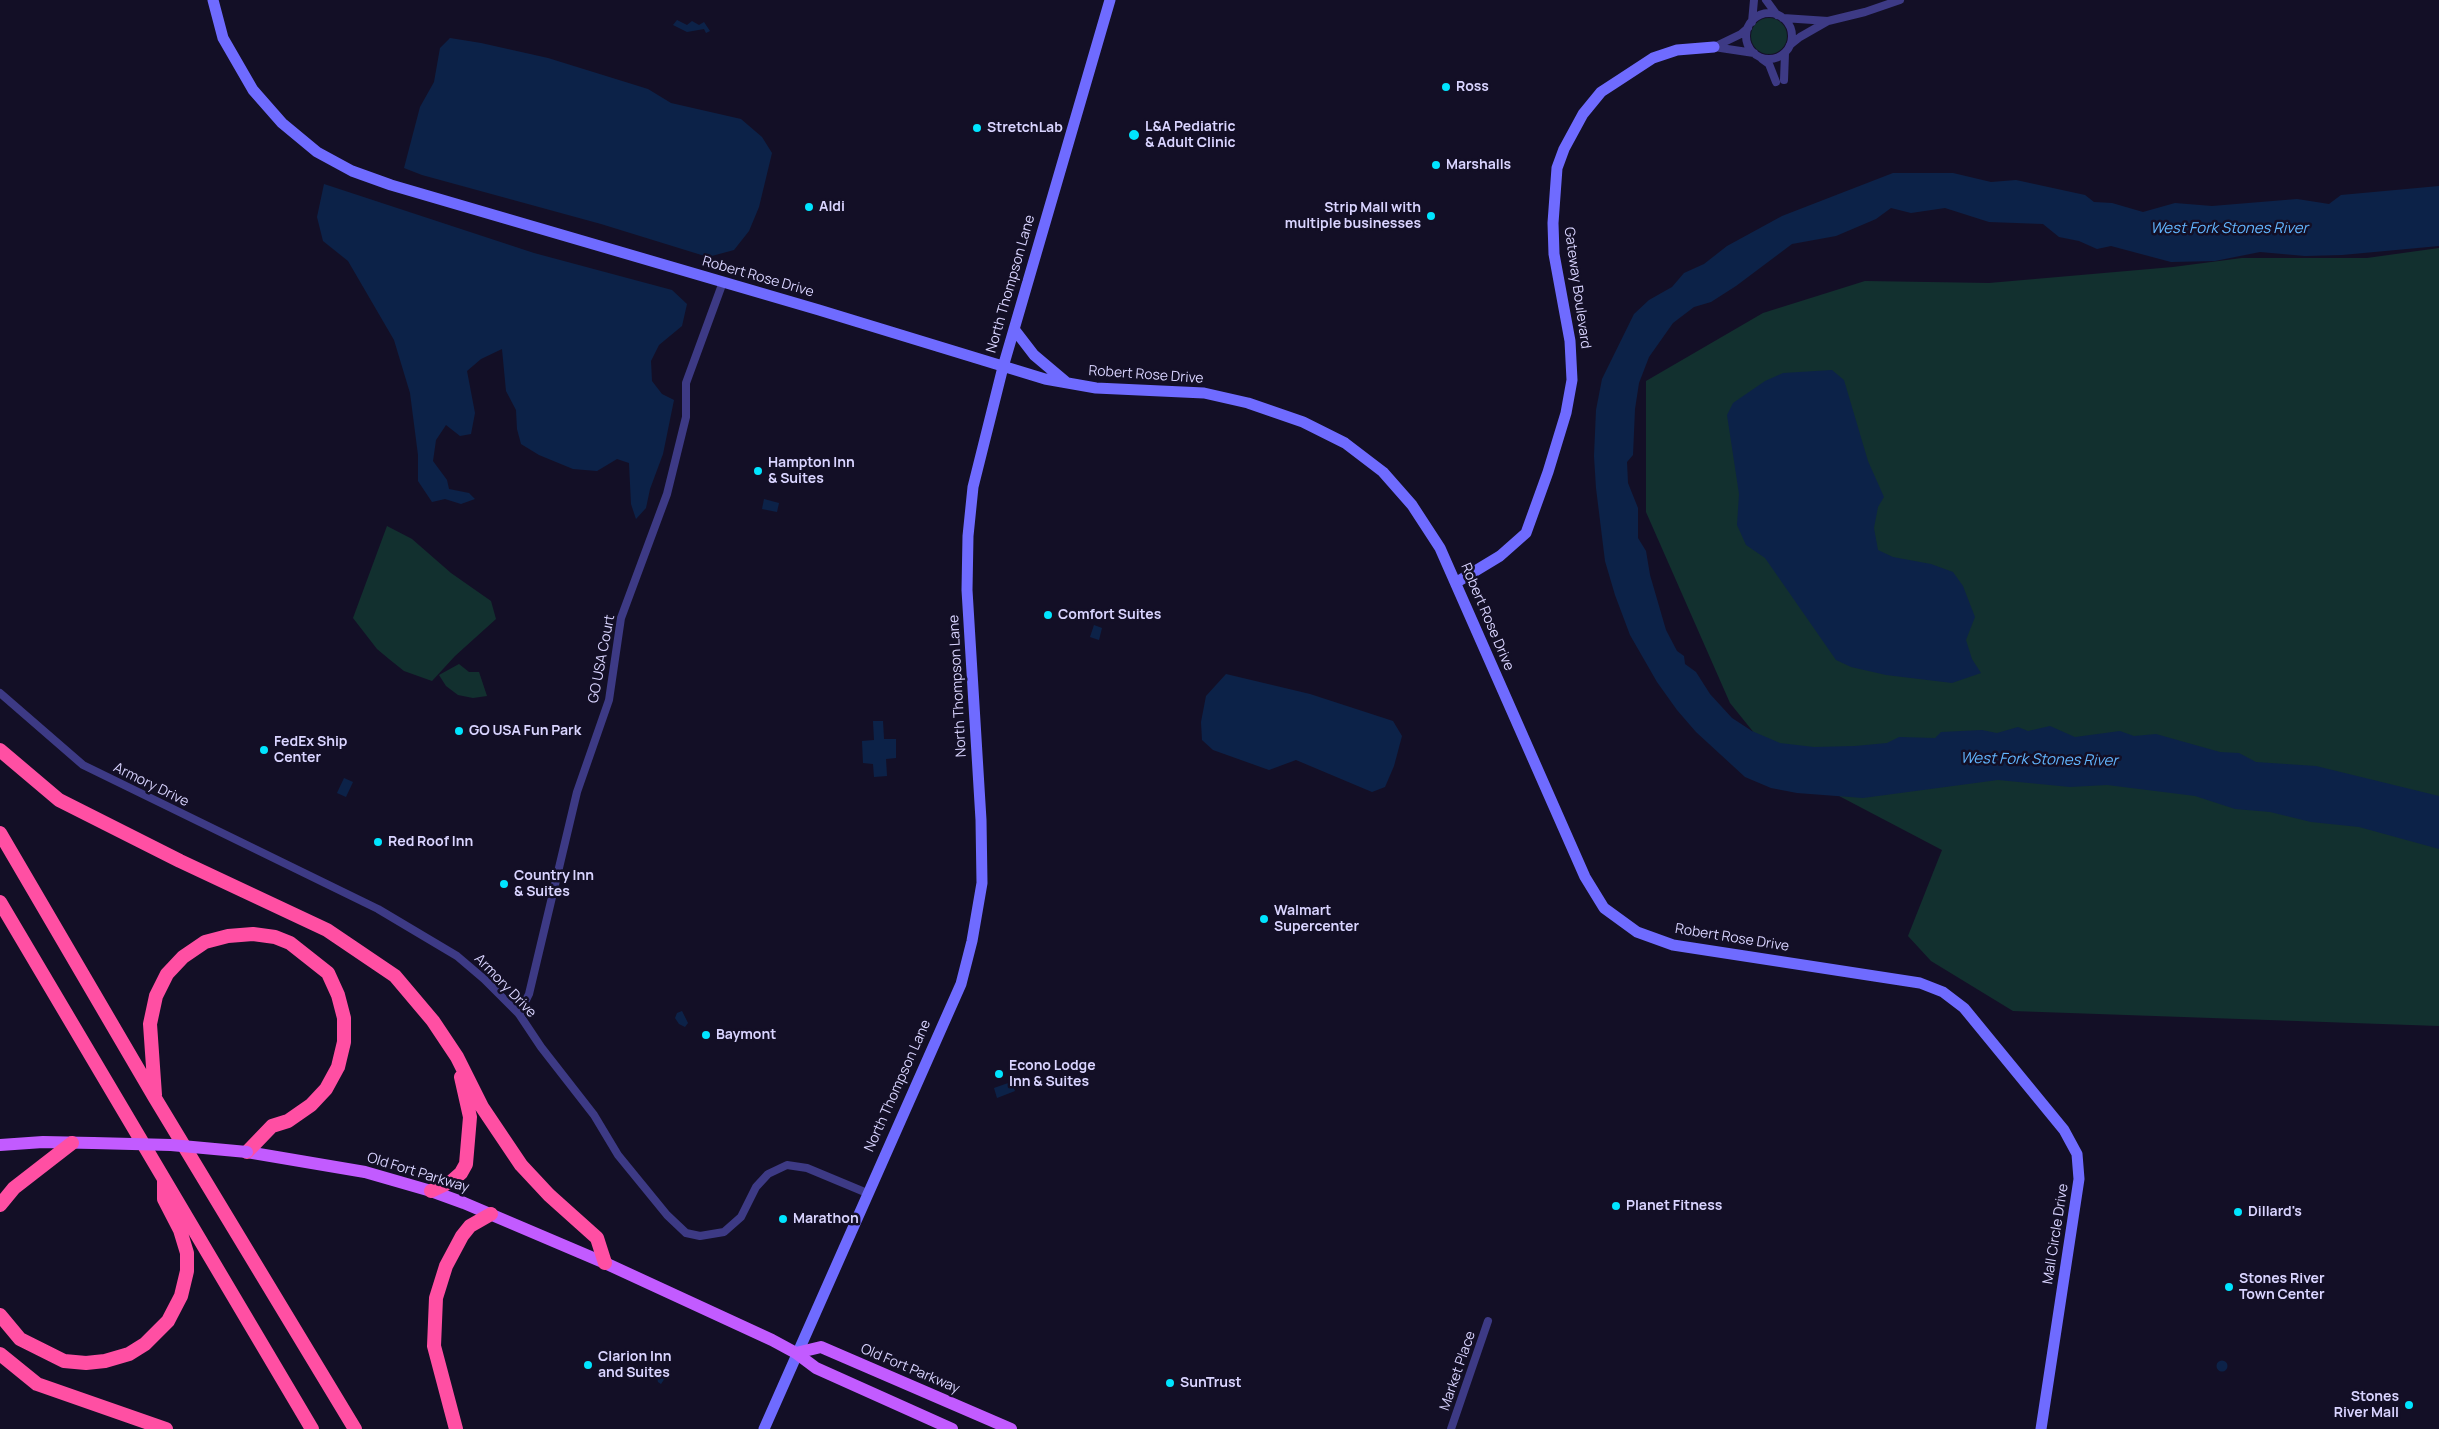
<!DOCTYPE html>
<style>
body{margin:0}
canvas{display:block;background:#130f26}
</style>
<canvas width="2439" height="1429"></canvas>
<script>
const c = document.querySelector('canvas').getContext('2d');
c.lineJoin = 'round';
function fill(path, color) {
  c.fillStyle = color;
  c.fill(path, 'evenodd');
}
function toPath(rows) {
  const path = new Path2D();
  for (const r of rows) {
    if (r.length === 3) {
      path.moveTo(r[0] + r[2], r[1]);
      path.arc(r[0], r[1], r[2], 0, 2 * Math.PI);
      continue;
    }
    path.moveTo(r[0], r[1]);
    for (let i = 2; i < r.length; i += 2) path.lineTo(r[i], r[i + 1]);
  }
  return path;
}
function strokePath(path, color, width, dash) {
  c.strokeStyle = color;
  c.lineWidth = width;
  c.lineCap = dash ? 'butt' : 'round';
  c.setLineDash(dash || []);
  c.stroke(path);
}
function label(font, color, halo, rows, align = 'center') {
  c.font = font + ' Manrope,sans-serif';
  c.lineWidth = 5;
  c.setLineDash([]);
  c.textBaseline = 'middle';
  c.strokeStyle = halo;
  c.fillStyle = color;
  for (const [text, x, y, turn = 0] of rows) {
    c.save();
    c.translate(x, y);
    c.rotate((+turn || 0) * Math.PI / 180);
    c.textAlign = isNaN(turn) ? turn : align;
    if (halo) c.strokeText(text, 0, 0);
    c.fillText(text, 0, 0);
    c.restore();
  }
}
fill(toPath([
 [1769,36,18],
 [2439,248,2439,1026,2013,1011,1931,961,1908,936,1942,850,1780,765,1730,703,1646,512,1646,381,1763,313,1865,281,1989,283,2173,267,2242,258,2367,258],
 [387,526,412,539,451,573,491,601,496,619,455,656,432,681,404,671,389,659,377,649,353,618],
 [459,664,469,672,479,672,487,696,473,698,458,695,446,686,439,675]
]), '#12302f');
fill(toPath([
 [677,20,687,25,692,21,699,25,704,22,710,31,706,33,704,29,687,32,673,25],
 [450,38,481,43,548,58,648,89,671,103,741,119,762,137,772,153,759,207,749,231,734,250,708,257,601,224,422,175,404,168,420,107,434,82,440,48],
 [1893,173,1953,173,1991,182,2016,180,2085,195,2094,202,2112,203,2143,212,2175,203,2212,206,2297,199,2329,204,2341,195,2439,186,2439,246,2342,255,2305,256,2260,252,2215,261,2171,262,2111,246,2097,249,2079,241,2059,237,2043,224,1989,222,1945,208,1911,213,1891,208,1876,219,1836,236,1792,244,1736,286,1711,302,1694,307,1673,323,1649,357,1639,383,1635,409,1633,455,1627,462,1628,483,1638,508,1638,538,1646,551,1650,575,1666,630,1677,651,1684,656,1685,664,1696,672,1710,694,1732,718,1752,731,1780,743,1814,747,1855,746,1887,743,1899,737,1935,738,1941,732,1982,730,1997,733,2018,727,2028,731,2050,726,2075,737,2120,731,2134,736,2156,734,2220,752,2239,753,2256,762,2316,766,2439,796,2439,849,2359,827,2311,822,2270,812,2235,809,2195,796,2107,785,2070,787,1998,780,1863,798,1797,793,1771,788,1745,777,1696,732,1677,710,1657,682,1630,635,1615,595,1605,561,1596,488,1594,456,1596,410,1602,379,1634,314,1649,300,1672,287,1684,273,1704,264,1727,246,1782,216],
 [324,184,534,253,672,290,687,304,682,326,659,345,651,361,652,381,662,394,674,400,663,454,650,489,646,508,636,519,631,504,629,463,617,459,597,471,573,469,539,455,521,444,517,429,516,410,506,391,502,349,481,359,467,371,475,413,471,434,460,436,446,425,436,440,433,461,447,480,449,489,469,493,475,499,461,504,445,499,432,502,418,481,418,455,410,393,394,340,348,261,323,241,317,217],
 [1832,370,1844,380,1868,461,1884,497,1878,507,1874,528,1878,550,1893,557,1931,564,1953,572,1963,586,1975,617,1966,640,1972,659,1981,673,1952,683,1886,675,1851,667,1836,660,1765,558,1746,545,1737,525,1739,494,1727,415,1733,403,1765,381,1783,373],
 [764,499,779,503,777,512,762,509],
 [1094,625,1102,628,1099,640,1090,637],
 [1226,674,1310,694,1393,721,1402,736,1394,766,1385,787,1372,792,1296,760,1269,770,1213,750,1202,740,1201,722,1206,696],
 [873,721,883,721,884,739,896,739,896,758,886,759,887,776,874,777,873,764,863,763,862,741,874,740],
 [344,778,353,782,346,797,337,793],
 [682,1011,688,1023,685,1027,679,1024,675,1018,677,1013],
 [1011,1082,1015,1091,997,1098,994,1088],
 [2222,1366,5.5],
 [656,1367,660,1368,665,1378,661,1384,658,1382,657,1377,653,1373]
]), '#0c2248');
strokePath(toPath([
 [1766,0,1777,15],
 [1769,36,23],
 [1783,18,1828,21,1865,12,1900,0],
 [1752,22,1754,0],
 [1790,45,1800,37,1828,21],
 [1714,47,1754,53],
 [1714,47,1741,34,1748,28],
 [1762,59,1769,64,1776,82],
 [1784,80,1785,53],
 [0,693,83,765,378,909,457,956,484,979,519,1014,541,1047,594,1115,618,1155,667,1215,686,1233,700,1236,724,1232,741,1217,756,1187,768,1174,787,1165,807,1168,867,1193],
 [519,1014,529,994,577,792,609,700,621,618,667,494,686,417,686,383,723,282],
 [1451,1429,1488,1321]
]), '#3d3a85', 8);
strokePath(toPath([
 [213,0,223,38,253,90,282,123,317,152,352,171,391,185,819,310,1045,379,1096,388,1204,393,1248,403,1303,422,1345,443,1383,472,1412,505,1440,548,1585,877,1604,908,1637,932,1673,945,1920,983,1943,992,1964,1008,2064,1130,2077,1154,2079,1179,2041,1429],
 [1014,329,1034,355,1066,382],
 [1457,582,1500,556,1526,533,1548,472,1566,413,1572,380,1570,341,1554,254,1553,223,1557,168,1564,149,1583,114,1601,92,1624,77,1653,58,1677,50,1714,47],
 [764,1429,961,984,972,941,982,883,981,820,967,590,968,536,973,487,1003,367,1110,0]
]), '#6f6bff', 11);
strokePath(toPath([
 [0,1145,43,1142,93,1143],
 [247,1152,365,1172,431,1191,464,1203,605,1263,772,1340,796,1353,816,1368,952,1429],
 [796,1353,821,1347,1011,1429]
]), '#c25bff', 12);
strokePath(toPath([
 [0,750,59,800,180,861,327,930,395,976,433,1021,457,1057,482,1107,521,1165,549,1195,597,1238,605,1263],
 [0,833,155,1098,355,1429],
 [0,902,312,1429],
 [155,1095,150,1024,156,996,167,974,183,957,205,942,228,936,253,934,275,937,290,943,328,973,338,995,344,1018,344,1042,338,1067,326,1089,311,1105,288,1121,272,1126,247,1152],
 [431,1191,452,1181,461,1173,466,1164,470,1117,461,1077],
 [0,1205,14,1188,72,1143],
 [0,1315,20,1339,64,1361,86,1363,105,1361,129,1354,145,1344,168,1321,181,1296,187,1271,187,1253,180,1230,164,1199,164,1181],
 [0,1354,37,1384,166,1429],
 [456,1429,434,1346,436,1298,446,1266,462,1236,470,1226,491,1214]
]), '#ff4fa3', 14);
strokePath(toPath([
 [93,1143,171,1145,247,1152]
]), '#c25bff', 12);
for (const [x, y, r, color] of [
 [1446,87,5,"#00e5ff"],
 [977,128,5,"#00e5ff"],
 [1134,135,6,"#00e5ff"],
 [1436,165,5,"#00e5ff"],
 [809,207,5,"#00e5ff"],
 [1431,216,5,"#00e5ff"],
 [758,471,5,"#00e5ff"],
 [1048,615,5,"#00e5ff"],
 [459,731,5,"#00e5ff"],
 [264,750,5,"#00e5ff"],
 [378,842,5,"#00e5ff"],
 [504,884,5,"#00e5ff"],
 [1264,919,5,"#00e5ff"],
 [706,1035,5,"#00e5ff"],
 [999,1074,5,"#00e5ff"],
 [1616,1206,5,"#00e5ff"],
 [2238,1212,5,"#00e5ff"],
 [783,1219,5,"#00e5ff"],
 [2229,1287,5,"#00e5ff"],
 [588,1365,5,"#00e5ff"],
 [1170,1383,5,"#00e5ff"],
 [2409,1405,5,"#00e5ff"]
]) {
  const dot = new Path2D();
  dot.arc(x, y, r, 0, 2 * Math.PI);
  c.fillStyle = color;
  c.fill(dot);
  strokePath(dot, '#130f26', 2);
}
label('bold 14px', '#d9d4ff', '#130f26', [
 ["Ross",1456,87],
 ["L&A Pediatric",1145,127],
 ["& Adult Clinic",1145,143],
 ["StretchLab",987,128],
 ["Marshalls",1446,165],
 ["Aldi",819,207],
 ["Strip Mall with",1421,208,"right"],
 ["multiple businesses",1421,224,"right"],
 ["Hampton Inn",768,463],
 ["& Suites",768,479],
 ["Comfort Suites",1058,615],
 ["GO USA Fun Park",469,731],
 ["FedEx Ship",274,742],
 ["Center",274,758],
 ["Red Roof Inn",388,842],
 ["Country Inn",514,876],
 ["& Suites",514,892],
 ["Walmart",1274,911],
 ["Supercenter",1274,927],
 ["Baymont",716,1035],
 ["Econo Lodge",1009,1066],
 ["Inn & Suites",1009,1082],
 ["Planet Fitness",1626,1206],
 ["Dillard's",2248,1212],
 ["Marathon",793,1219],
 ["Stones River",2239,1279],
 ["Town Center",2239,1295],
 ["Clarion Inn",598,1357],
 ["and Suites",598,1373],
 ["SunTrust",1180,1383],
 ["Stones",2399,1397,"right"],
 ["River Mall",2399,1413,"right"]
], 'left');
label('14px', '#d9d4ff', '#130f26', [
 ["Robert Rose Drive",758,277,16],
 ["North Thompson Lane",1011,284,-74],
 ["Gateway Boulevard",1577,288,82],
 ["Robert Rose Drive",1146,375,4],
 ["Robert Rose Drive",1487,617,67],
 ["GO USA Court",602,659,-79],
 ["North Thompson Lane",958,686,-93],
 ["Armory Drive",151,785,26],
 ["Robert Rose Drive",1732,938,9],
 ["Armory Drive",505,986,46],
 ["North Thompson Lane",898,1086,-66],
 ["Old Fort Parkway",418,1173,17],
 ["Mall Circle Drive",2056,1234,-81],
 ["Old Fort Parkway",910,1369,23],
 ["Market Place",1458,1371,-71]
]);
label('italic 15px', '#62b6ff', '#130f26', [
 ["West Fork Stones River",2229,229],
 ["West Fork Stones River",2039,760,1]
]);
</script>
